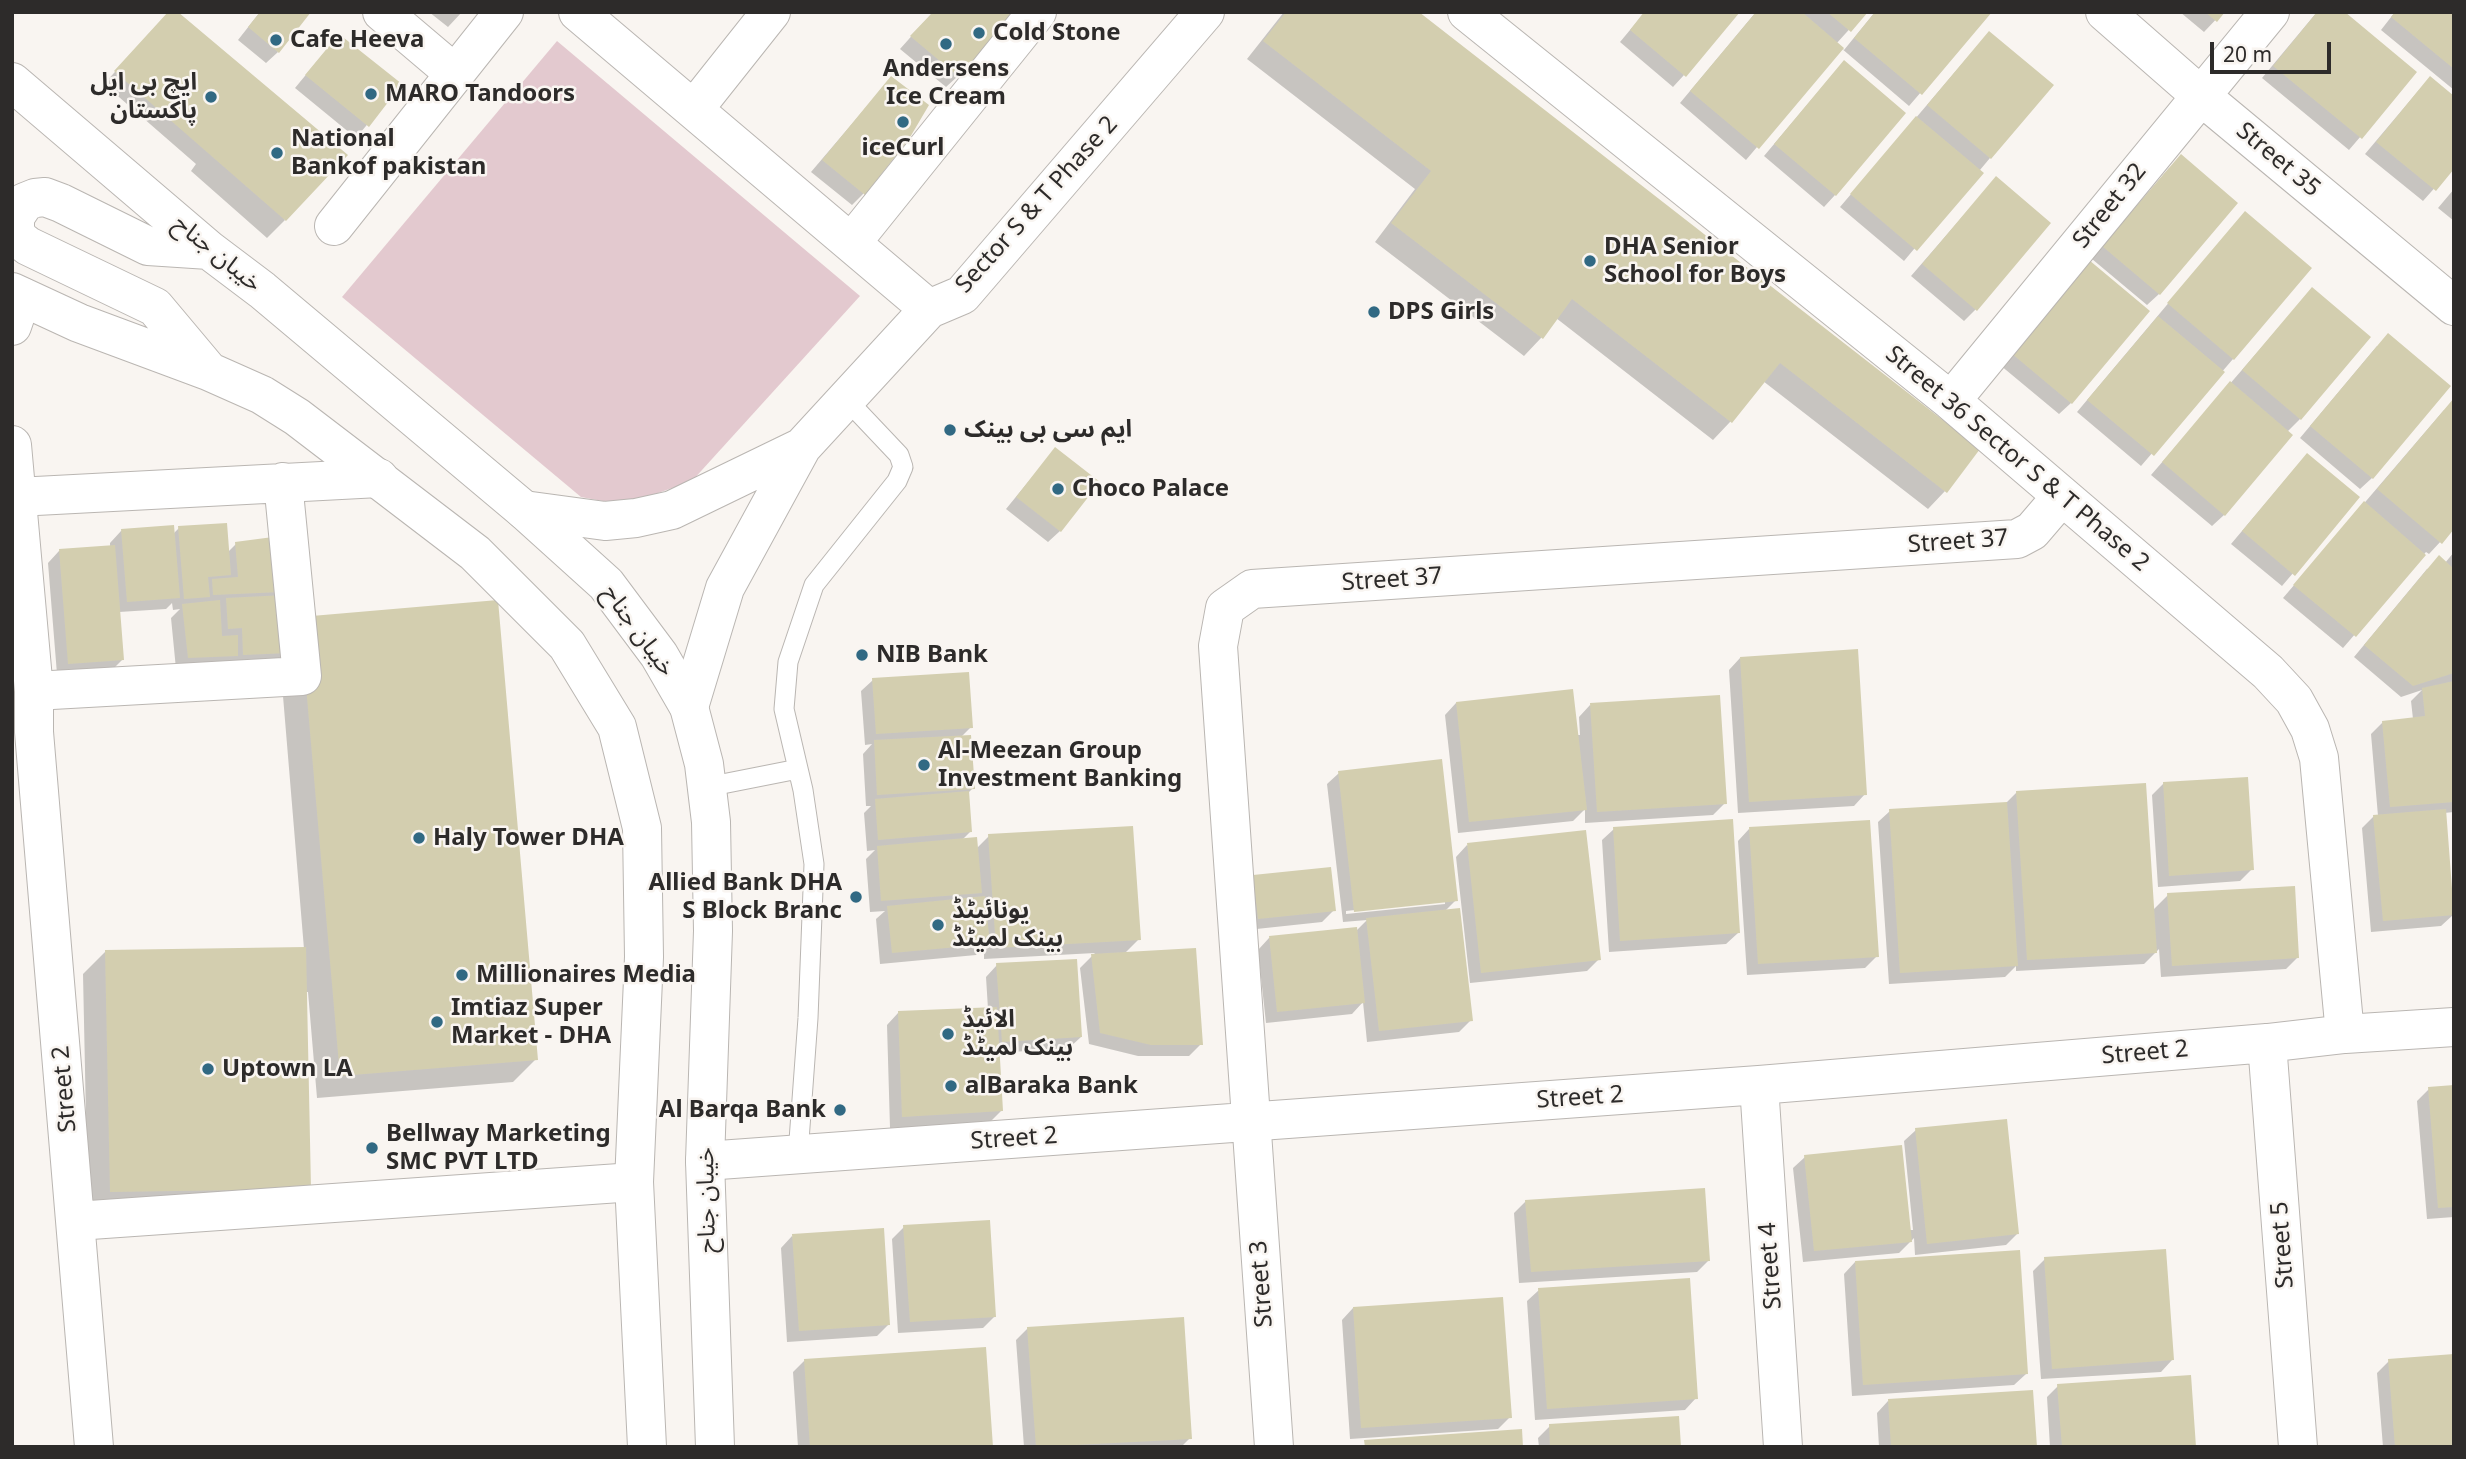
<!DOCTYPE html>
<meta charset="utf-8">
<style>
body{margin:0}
#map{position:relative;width:2466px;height:1459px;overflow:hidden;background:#f9f5f1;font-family:"Noto Sans",sans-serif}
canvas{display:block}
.frame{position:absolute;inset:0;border:14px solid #2d2b2a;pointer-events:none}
.scale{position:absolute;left:2210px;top:42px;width:121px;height:32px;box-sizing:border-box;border:4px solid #2d2b2a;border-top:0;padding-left:9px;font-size:21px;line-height:24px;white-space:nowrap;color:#2d2b2a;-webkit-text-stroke:5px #f9f5f1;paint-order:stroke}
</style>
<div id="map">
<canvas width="2466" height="1459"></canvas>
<div class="frame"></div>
<div class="scale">20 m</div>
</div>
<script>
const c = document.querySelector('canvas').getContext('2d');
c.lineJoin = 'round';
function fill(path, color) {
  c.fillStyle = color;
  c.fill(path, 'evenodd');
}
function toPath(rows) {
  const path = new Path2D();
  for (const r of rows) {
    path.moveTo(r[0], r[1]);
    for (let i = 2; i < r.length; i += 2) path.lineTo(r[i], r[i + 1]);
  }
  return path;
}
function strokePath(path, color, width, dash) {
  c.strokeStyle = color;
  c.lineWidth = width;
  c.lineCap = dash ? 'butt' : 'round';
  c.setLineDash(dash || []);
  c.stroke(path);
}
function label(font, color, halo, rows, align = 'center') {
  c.font = font + ' "Noto Sans","Noto Sans Arabic",sans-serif';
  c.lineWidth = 5;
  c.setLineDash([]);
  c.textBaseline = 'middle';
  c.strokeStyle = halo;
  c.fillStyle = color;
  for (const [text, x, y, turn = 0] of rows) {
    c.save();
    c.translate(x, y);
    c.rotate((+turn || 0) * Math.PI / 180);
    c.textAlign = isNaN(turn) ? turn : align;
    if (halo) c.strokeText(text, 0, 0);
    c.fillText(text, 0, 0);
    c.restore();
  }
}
fill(toPath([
 [557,41,860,296,692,481,624,505,581,497,342,297]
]), '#e3c9cf');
fill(toPath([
 [260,12,278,52,266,63,238,40],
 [429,12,462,12,448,27],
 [933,12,958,76,946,87,900,49],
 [1284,12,1417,12,1945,491,1928,509,1763,381,1730,422,1713,440,1556,318,1541,338,1524,356,1375,242,1415,189,1247,59],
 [1645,12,1684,75,1673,87,1620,42],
 [1756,12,1865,12,1836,44,1844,50,1875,12,1990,12,1909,106,1841,48,1746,160,1680,103],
 [2180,12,2223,12,2204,32],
 [2317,12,2415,73,2349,150,2262,78],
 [2395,12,2454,12,2454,90,2381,30],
 [161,21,285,220,267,238,191,171,196,164,104,84],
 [1978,45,1990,158,1904,261,1840,207],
 [328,48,400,85,356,138,295,88],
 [1833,74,1835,195,1824,207,1764,156],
 [891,78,863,194,852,205,811,172],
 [2419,90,2454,166,2423,201,2365,154],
 [2169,168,2159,294,2147,305,2092,259],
 [1996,178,1976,309,1964,321,1911,276],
 [2454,189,2454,221,2438,208],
 [2234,225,2233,359,2141,466,2077,412],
 [2078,274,2071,403,2059,414,2000,365],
 [2312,289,2300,419,2287,432,2224,515,2212,526,2151,475],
 [2377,346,2372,478,2360,489,2300,438],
 [2444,410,2454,527,2429,554,2426,552,2343,648,2283,598],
 [1055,449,1060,531,1048,542,1006,509],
 [2296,467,2358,497,2282,586,2231,544],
 [179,528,228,552,236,544,272,539,536,1059,513,1082,317,1098,308,992,305,992,309,1188,88,1214,83,974,106,951,304,949,280,660,232,666,232,660,224,667,176,669,171,618,180,609,173,610,172,603,166,609,119,612,123,659,111,671,57,674,48,563,59,551,110,547,110,543,121,531,173,534],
 [2454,552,2454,812,2444,813,2453,915,2441,926,2371,932,2362,828,2374,816,2378,816,2371,734,2383,722,2413,719,2411,701,2422,690,2401,697,2354,657,2427,569,2445,563],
 [1740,658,1865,794,1854,806,1738,813,1729,670],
 [873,680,971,727,961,737,973,788,967,794,971,831,962,840,976,849,989,836,1139,939,1124,954,1201,1044,1189,1056,1138,1056,1089,1044,1080,968,1095,953,984,959,984,947,976,955,880,964,876,919,885,911,870,912,866,859,875,850,867,851,864,813,871,806,866,806,863,754,872,744,865,745,861,691],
 [1456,703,1577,735,1580,735,1579,717,1590,705,1725,803,1713,815,1585,823,1585,809,1573,821,1458,833,1445,715],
 [1339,773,1456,900,1444,912,1471,1020,1459,1032,1367,1042,1363,1002,1352,1014,1266,1023,1258,950,1269,938,1356,931,1367,920,1343,922,1327,784],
 [1445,900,1445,904,1346,914,1346,911],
 [2164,783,2252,869,2240,881,2158,887,2152,795],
 [2017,792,2153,910,2168,895,2297,958,2286,969,2161,977,2159,949,2144,964,2016,971,2016,966,2005,977,1889,984,1878,822,1890,811,2006,803],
 [1614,829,1738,933,1726,944,1609,952,1602,840],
 [1749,829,1877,956,1865,968,1747,975,1738,841],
 [1467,845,1599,959,1587,971,1470,983,1456,857],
 [1254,877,1334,910,1322,922,1247,930],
 [997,965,1081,1037,1069,1048,998,1053,1001,1111,989,1123,890,1128,887,1025,898,1013,988,1009,986,977],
 [2454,1087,2454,1217,2427,1219,2417,1101,2429,1089],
 [1916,1130,2017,1234,2006,1245,1915,1255,1914,1238,1899,1253,1803,1262,1793,1168,1805,1157,1909,1230,1913,1230,1904,1141],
 [1526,1201,1709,1260,1697,1272,1519,1283,1514,1213],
 [904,1227,995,1316,983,1328,898,1333,892,1239],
 [792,1236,889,1324,877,1336,787,1342,781,1248],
 [2045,1259,2172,1360,2161,1372,2041,1379,2033,1271],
 [1855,1262,2026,1374,2014,1385,1852,1396,1844,1274],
 [1539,1290,1696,1398,1685,1410,1535,1420,1527,1301],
 [1353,1308,1510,1417,1498,1429,1350,1439,1342,1320],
 [1028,1328,1190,1438,1181,1447,1024,1447,1016,1340],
 [805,1360,991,1447,798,1447,793,1372],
 [2389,1361,2454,1447,2383,1447,2377,1373],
 [2058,1386,2194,1447,2050,1447,2047,1397],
 [1888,1401,2035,1447,1879,1447,1877,1413],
 [1550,1426,1679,1447,1539,1447,1538,1438]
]), '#0003');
fill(toPath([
 [168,12,178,12,348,155,286,221,114,71],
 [260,12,311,12,279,53,248,27],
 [933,12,1014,12,959,77,910,36],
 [1286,12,1419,12,1980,449,1947,493,1780,363,1732,423,1572,299,1543,339,1391,223,1431,171,1263,41],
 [1644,12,1740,12,1686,77,1630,30],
 [1756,12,1802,12,1844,48,1759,149,1690,91],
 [1827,12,1868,12,1851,32],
 [1875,12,1992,12,1922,95,1854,38],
 [2205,12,2225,12,2217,22],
 [2317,12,2345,12,2417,72,2362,139,2273,66],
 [2395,12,2454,12,2454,69,2391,17],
 [1989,31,2054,85,1991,159,1927,105],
 [339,34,402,84,369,127,305,75],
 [1844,60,1906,113,1836,196,1774,144],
 [891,76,929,105,909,139,865,195,822,160],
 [2430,76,2454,96,2454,169,2436,191,2376,142],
 [1916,116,1984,173,1917,251,1850,194],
 [2181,154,2238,203,2160,295,2102,246],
 [1996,176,2051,223,1977,311,1922,264],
 [2245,211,2312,268,2234,360,2167,303],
 [2089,260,2150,311,2072,404,2011,353],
 [2312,287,2371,337,2301,420,2242,370],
 [2158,316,2225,372,2154,456,2087,400],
 [2388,333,2451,386,2373,479,2310,426],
 [2230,381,2293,435,2225,516,2162,462],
 [2454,398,2454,529,2442,544,2377,489],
 [1055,447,1100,482,1061,532,1016,497],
 [2307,453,2360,497,2295,576,2242,531],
 [2364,501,2426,555,2356,637,2293,585],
 [227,523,231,575,208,577,210,597,184,599,178,526],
 [174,525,180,598,127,602,121,529],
 [273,537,281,592,213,595,212,579,238,577,235,542],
 [115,545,124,660,68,664,59,549],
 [2439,555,2454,569,2454,673,2413,686,2364,645],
 [286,595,289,653,243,655,242,628,228,629,226,598],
 [220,600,222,636,238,635,238,656,188,658,182,604],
 [498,600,538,1060,340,1076,300,617],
 [1858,649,1867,795,1749,802,1740,657],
 [969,672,973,728,876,734,872,678],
 [2454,681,2454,802,2390,807,2382,721,2425,716,2422,688],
 [1573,689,1587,810,1469,822,1456,702],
 [1720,695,1727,804,1597,812,1590,703],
 [971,735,975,789,877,795,874,740],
 [1442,759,1458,901,1354,912,1338,771],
 [2248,777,2254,870,2169,876,2163,782],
 [2146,783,2157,953,2027,960,2016,791],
 [969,791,972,832,878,840,875,799],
 [2007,802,2018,966,1900,973,1889,809],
 [2446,809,2454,915,2383,921,2373,815],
 [1733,819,1740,933,1620,941,1613,827],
 [1870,820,1879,957,1758,964,1749,827],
 [1133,826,1141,940,996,948,988,834],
 [1586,830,1601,960,1481,973,1467,843],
 [977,837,982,893,881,901,877,846],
 [1331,867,1336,911,1258,919,1253,875],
 [2295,886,2299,958,2172,966,2167,893],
 [985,896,990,944,892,953,887,906],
 [1460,908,1473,1021,1379,1031,1366,918],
 [1357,927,1365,1003,1277,1012,1269,936],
 [306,947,311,1189,110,1192,105,950],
 [1196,948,1203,1045,1151,1045,1100,1033,1091,954],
 [1077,959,1082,1037,1002,1042,996,963],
 [997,1007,1003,1111,902,1117,898,1011],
 [2454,1085,2454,1207,2438,1208,2428,1087],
 [2007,1119,2019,1234,1927,1244,1915,1128],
 [1902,1145,1912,1242,1814,1251,1804,1155],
 [1705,1188,1710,1261,1531,1272,1525,1200],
 [990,1220,996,1317,910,1322,903,1225],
 [884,1228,890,1325,799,1331,792,1234],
 [2166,1249,2174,1360,2052,1369,2044,1257],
 [2020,1250,2028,1374,1863,1385,1855,1261],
 [1690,1278,1698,1399,1547,1409,1538,1288],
 [1503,1297,1512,1418,1361,1428,1353,1307],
 [1184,1317,1192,1439,1036,1447,1027,1327],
 [986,1347,993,1447,810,1447,804,1359],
 [2454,1354,2454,1447,2395,1447,2388,1359],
 [2191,1375,2196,1447,2062,1447,2057,1384],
 [2033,1390,2037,1447,1891,1447,1888,1399],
 [1679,1416,1681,1447,1550,1447,1549,1424],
 [1522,1429,1523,1447,1365,1447,1364,1440]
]), '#d3ceaf');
const service = toPath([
 [707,787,798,769],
 [798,1154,808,1018,814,864,803,790,784,709,788,662,814,585,897,481,903,467,899,455,846,399]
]);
const minor = toPath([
 [382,12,454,73],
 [578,12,929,309],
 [1467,12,1951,401,2268,672,2294,700,2310,729,2319,758,2345,1034],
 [2105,12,2201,96,2454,306],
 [694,109,771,12],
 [334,226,504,12],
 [852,242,1037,12],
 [12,326,22,297],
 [1951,401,2270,12],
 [12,445,34,691,34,732,94,1447],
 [17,497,379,478],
 [524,510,605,521,636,518,672,510,802,447],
 [34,691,302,676,283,482],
 [689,707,725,588,802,447,929,309,962,295,1205,12],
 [2267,1043,2298,1447],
 [1759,1085,1783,1447],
 [705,1161,1759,1085,2267,1043,2345,1034,2454,1027],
 [76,1221,634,1182],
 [1274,1447,1218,646,1225,608,1252,589,2017,539,2032,531,2062,496]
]);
const secondary = toPath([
 [12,82,209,250,262,290,524,510,606,584,659,655,689,707,704,764,711,822,713,931,705,1161,715,1447],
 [12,292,79,323,208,371,262,395,297,417,475,553,567,645,617,727,642,828,644,957,634,1182,647,1447],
 [207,369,155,307,28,246,19,239,15,230,15,217,25,202,35,198,45,197,61,203,148,246,209,250]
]);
strokePath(service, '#bab6b2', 21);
strokePath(minor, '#bab6b2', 40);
strokePath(secondary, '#bab6b2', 40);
strokePath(service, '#fff', 19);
strokePath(minor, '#fff', 38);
strokePath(secondary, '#fff', 38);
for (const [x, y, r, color] of [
 [979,33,7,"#316983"],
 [276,40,7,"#316983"],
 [946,44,7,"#316983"],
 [371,94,7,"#316983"],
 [211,97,7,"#316983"],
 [903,122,7,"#316983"],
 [277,153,7,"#316983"],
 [1590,261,7,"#316983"],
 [1374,312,7,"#316983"],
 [950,430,7,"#316983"],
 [1058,489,7,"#316983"],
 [862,655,7,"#316983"],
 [924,765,7,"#316983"],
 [419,838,7,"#316983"],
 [856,897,7,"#316983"],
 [938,925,7,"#316983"],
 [462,975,7,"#316983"],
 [437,1022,7,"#316983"],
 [948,1034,7,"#316983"],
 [208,1069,7,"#316983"],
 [951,1086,7,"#316983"],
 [840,1110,7,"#316983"],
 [372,1148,7,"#316983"]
]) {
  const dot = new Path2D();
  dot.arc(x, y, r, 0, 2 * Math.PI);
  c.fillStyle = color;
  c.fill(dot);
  strokePath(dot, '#f9f5f1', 2.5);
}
label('bold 24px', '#2d2b2a', '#f9f5f1', [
 ["Cold Stone",993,33],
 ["Cafe Heeva",290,40],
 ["Andersens",946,69,"center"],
 ["Ice Cream",946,97,"center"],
 ["ایچ بی ایل",197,83,"right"],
 ["پاکستان",197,111,"right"],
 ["MARO Tandoors",385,94],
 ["National",291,139],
 ["Bankof pakistan",291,167],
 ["iceCurl",903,148,"center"],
 ["DHA Senior",1604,247],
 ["School for Boys",1604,275],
 ["DPS Girls",1388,312],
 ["ایم سی بی بینک",964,430],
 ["Choco Palace",1072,489],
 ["NIB Bank",876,655],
 ["Al-Meezan Group",938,751],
 ["Investment Banking",938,779],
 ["Haly Tower DHA",433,838],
 ["Allied Bank DHA",842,883,"right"],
 ["S Block Branc",842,911,"right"],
 ["یونائیٹڈ",952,911],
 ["بینک لمیٹڈ",952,939],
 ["Millionaires Media",476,975],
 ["Imtiaz Super",451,1008],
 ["Market - DHA",451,1036],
 ["الائیڈ",962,1020],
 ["بینک لمیٹڈ",962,1048],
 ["Uptown LA",222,1069],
 ["alBaraka Bank",965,1086],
 ["Al Barqa Bank",826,1110,"right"],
 ["Bellway Marketing",386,1134],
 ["SMC PVT LTD",386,1162]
], 'left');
label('24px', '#2d2b2a', '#f9f5f1', [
 ["Street 35",2278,160,40],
 ["Sector S & T Phase 2",1037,205,-48],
 ["Street 32",2110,206,-51],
 ["خیبان جناح",217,254,39],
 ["Street 36 Sector S & T Phase 2",2017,459,40],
 ["Street 37",1958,542,-4],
 ["Street 37",1392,580,-4],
 ["خیبان جناح",638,631,54],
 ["Street 2",2145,1053,-5],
 ["Street 2",65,1089,-95],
 ["Street 2",1580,1098,-4],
 ["Street 2",1014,1139,-4],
 ["خیبان جناح",707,1200,-91],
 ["Street 5",2283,1245,-94],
 ["Street 4",1771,1266,-94],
 ["Street 3",1262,1284,-94]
]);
</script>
